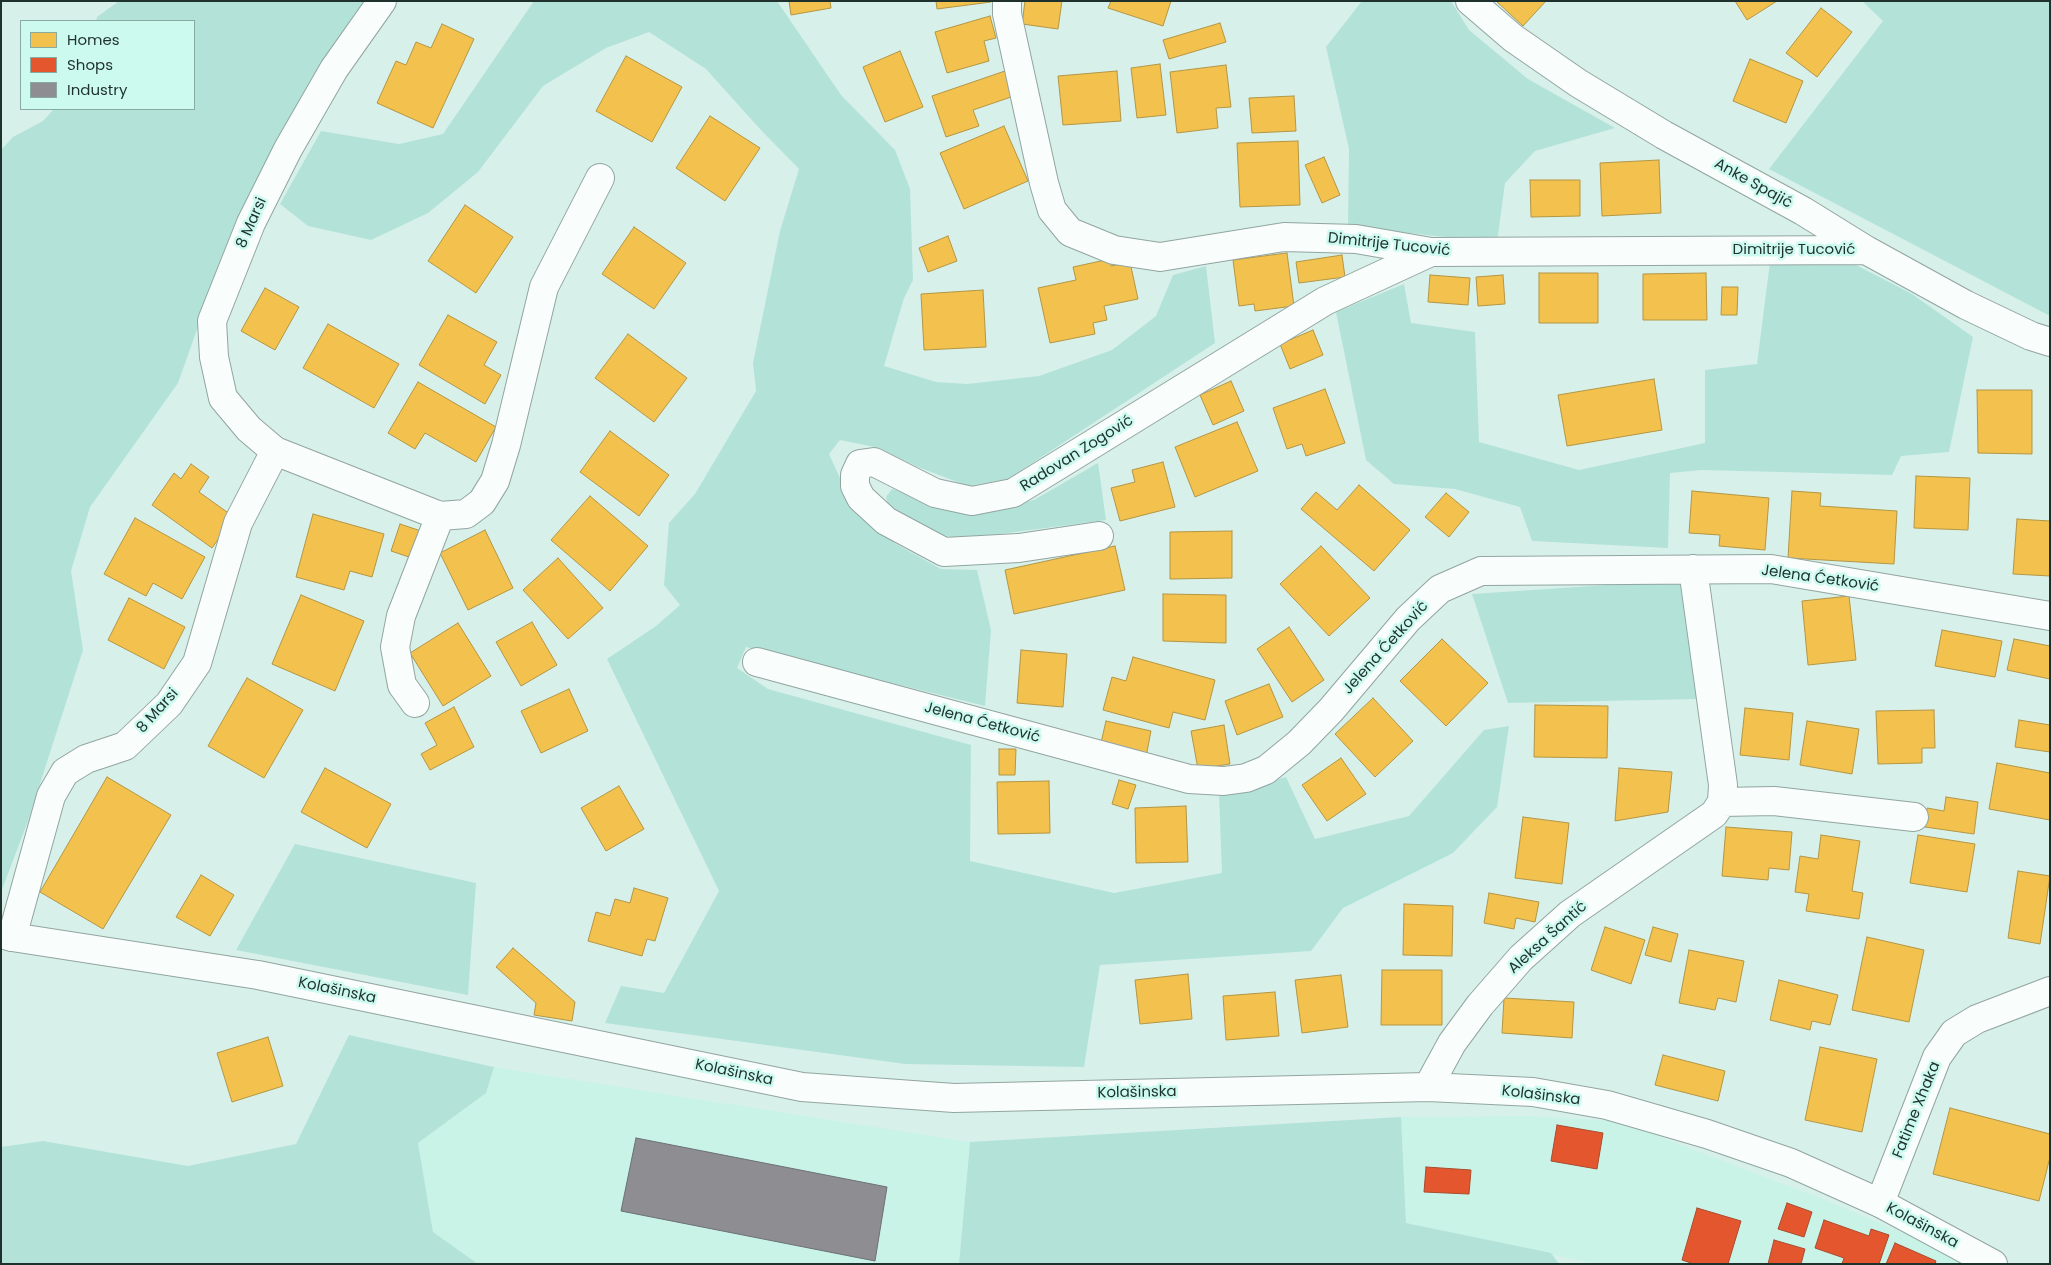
<!DOCTYPE html>
<meta charset="utf-8">
<style>
body{margin:0}
#map{position:relative;width:2051px;height:1265px;overflow:hidden;background:#d8f0ea;font-family:Poppins,sans-serif}
canvas{display:block}
.frame{position:absolute;inset:0;border:2px solid #1f312d;pointer-events:none}
.legend{position:absolute;left:20px;top:20px;width:175px;height:90px;box-sizing:border-box;background:#cdfaef;border:1px solid #87aaa1;margin:0;padding:6px 9px;list-style:none;font-size:15px;color:#1f312d}
.legend li{display:flex;align-items:center;gap:10px;height:25px}
.legend b{width:25px;border:1px solid #87aaa1}
</style>
<div id="map">
<canvas width="2051" height="1265"></canvas>
<div class="frame"></div>
<ul class="legend">
<li><b style="height:14px;background:#f2c14e"></b>Homes</li>
<li><b style="height:14px;background:#e4572e"></b>Shops</li>
<li><b style="height:14px;background:#8d8d92"></b>Industry</li>
</ul>
</div>
<script>
const c = document.querySelector('canvas').getContext('2d');
c.lineJoin = 'round';
function fill(path, color) {
  c.fillStyle = color;
  c.fill(path, 'evenodd');
}
function toPath(rows) {
  const path = new Path2D();
  for (const r of rows) {
    path.moveTo(r[0], r[1]);
    for (let i = 2; i < r.length; i += 2) path.lineTo(r[i], r[i + 1]);
  }
  return path;
}
function strokePath(path, color, width, dash) {
  c.strokeStyle = color;
  c.lineWidth = width;
  c.lineCap = dash ? 'butt' : 'round';
  c.setLineDash(dash || []);
  c.stroke(path);
}
function label(font, color, halo, rows, align = 'center') {
  c.font = font + ' Poppins,sans-serif';
  c.lineWidth = 5;
  c.setLineDash([]);
  c.textBaseline = 'middle';
  c.strokeStyle = halo;
  c.fillStyle = color;
  for (const [text, x, y, turn = 0] of rows) {
    c.save();
    c.translate(x, y);
    c.rotate((+turn || 0) * Math.PI / 180);
    c.textAlign = isNaN(turn) ? turn : align;
    if (halo) c.strokeText(text, 0, 0);
    c.fillText(text, 0, 0);
    c.restore();
  }
}
fill(toPath([
 [494,1067,970,1142,959,1264,478,1264,433,1232,418,1143,486,1093],
 [1529,1116,1619,1121,1825,1200,1960,1257,1972,1264,1595,1264,1406,1223,1401,1117]
]), '#caf3e8');
fill(toPath([
 [119,1,371,1,313,80,256,183,205,307,178,383,90,507,71,571,83,650,28,821,1,892,1,150,13,137,43,121,54,109,194,109,194,21,96,21,97,17],
 [534,1,777,1,841,95,895,150,910,189,913,280,904,298,884,366,936,382,967,384,1039,376,1112,350,1156,316,1173,275,1206,266,1215,343,1008,479,968,486,918,467,875,447,840,440,829,454,851,502,896,544,941,569,977,570,991,630,985,706,746,647,737,668,768,689,971,745,970,861,1114,893,1222,873,1219,795,1286,777,1315,839,1409,816,1484,730,1509,726,1497,807,1453,853,1343,908,1311,951,1100,965,1084,1067,905,1064,605,1023,621,986,664,993,719,891,607,659,656,626,680,605,664,585,669,523,695,494,756,391,753,363,780,231,799,169,759,128,706,69,649,32,606,48,543,86,478,172,428,213,371,240,308,226,280,204,321,131,399,144,443,134],
 [1362,1,1451,1,1469,30,1528,79,1615,128,1535,151,1505,183,1497,243,1348,226,1349,149,1326,47],
 [1862,1,2050,1,2050,316,1769,169,1883,21],
 [1770,262,1856,265,1912,294,1973,337,1949,452,1901,456,1892,475,1702,470,1670,473,1668,548,1532,541,1520,507,1455,489,1394,484,1366,460,1336,312,1404,284,1411,323,1475,332,1479,442,1579,470,1705,443,1705,370,1757,364],
 [1098,463,1106,520,962,539,938,534,889,509,886,497,892,489,914,495,1003,508,1034,500],
 [1682,580,1697,699,1508,703,1472,594],
 [295,844,476,883,468,995,236,950],
 [349,1035,494,1067,486,1093,418,1143,433,1232,478,1264,1,1264,1,1147,43,1141,188,1166,296,1144],
 [1401,1117,1406,1223,1551,1253,1559,1264,959,1264,970,1142]
]), '#b3e3d8');
const homes = toPath([
 [789,1,830,1,831,8,791,15,789,1],
 [936,1,991,1,991,2,937,9,936,1],
 [1025,1,1062,1,1058,29,1022,24,1025,1],
 [1111,1,1171,1,1163,26,1108,8,1111,1],
 [1496,1,1546,1,1523,26,1496,1],
 [1735,1,1777,1,1747,20,1735,1],
 [1821,8,1852,32,1817,77,1786,53,1821,8],
 [990,16,996,38,984,41,989,61,947,73,935,32,990,16],
 [1220,23,1226,42,1169,59,1163,40,1220,23],
 [442,24,474,39,433,128,377,103,396,61,406,65,416,42,431,48,442,24],
 [900,51,923,107,885,122,863,67,900,51],
 [626,56,682,87,652,142,596,111,626,56],
 [1750,59,1803,81,1786,123,1733,101,1750,59],
 [1160,64,1166,115,1137,118,1131,68,1160,64],
 [1226,65,1231,107,1216,108,1218,128,1177,133,1170,72,1226,65],
 [1005,71,1014,96,973,110,979,126,946,137,932,96,1005,71],
 [1117,71,1121,121,1063,125,1058,76,1117,71],
 [1294,96,1296,131,1252,133,1249,98,1294,96],
 [710,116,760,148,725,201,676,168,710,116],
 [1004,126,1028,181,964,209,940,153,1004,126],
 [1298,141,1300,205,1240,207,1237,143,1298,141],
 [1324,157,1340,195,1322,203,1305,165,1324,157],
 [1659,160,1661,213,1602,216,1600,163,1659,160],
 [1530,180,1580,180,1580,216,1531,217,1530,180],
 [465,205,513,237,476,293,428,261,465,205],
 [634,227,686,263,654,309,602,274,634,227],
 [948,236,957,261,928,272,919,248,948,236],
 [1287,253,1294,306,1255,311,1254,304,1239,306,1233,260,1287,253],
 [1342,255,1345,277,1299,283,1296,262,1342,255],
 [1110,259,1111,266,1130,262,1138,299,1104,306,1107,320,1093,323,1095,334,1050,343,1038,288,1076,280,1073,267,1110,259],
 [1539,273,1598,273,1598,323,1539,323,1539,273],
 [1706,273,1707,320,1643,320,1643,274,1706,273],
 [1430,275,1470,278,1468,305,1428,302,1430,275],
 [1503,275,1505,304,1478,306,1476,277,1503,275],
 [1722,287,1738,287,1737,315,1721,315,1722,287],
 [265,288,299,307,275,350,241,331,265,288],
 [983,290,986,347,924,350,921,294,983,290],
 [448,315,497,342,484,365,501,375,485,404,419,365,448,315],
 [328,324,399,364,374,408,303,368,328,324],
 [1313,330,1323,355,1290,369,1280,344,1313,330],
 [628,334,687,378,654,422,595,378,628,334],
 [1654,379,1662,430,1567,446,1558,395,1654,379],
 [1231,381,1244,411,1213,425,1200,395,1231,381],
 [418,382,496,427,476,462,425,433,415,449,388,433,418,382],
 [1325,389,1345,443,1306,456,1302,444,1287,449,1273,408,1325,389],
 [1977,390,2032,390,2032,454,1978,453,1977,390],
 [1237,422,1258,471,1195,497,1175,447,1237,422],
 [610,431,669,475,639,516,580,472,610,431],
 [1163,462,1175,507,1120,521,1111,488,1135,482,1132,470,1163,462],
 [191,464,209,477,199,492,234,517,212,548,152,505,174,473,181,479,191,464],
 [1916,476,1970,478,1968,530,1914,528,1916,476],
 [1359,485,1410,530,1374,571,1301,509,1316,492,1337,510,1359,485],
 [1692,491,1769,498,1765,550,1719,546,1720,535,1689,533,1692,491],
 [1792,491,1821,493,1820,506,1897,511,1894,564,1788,558,1792,491],
 [1446,493,1469,512,1449,537,1425,517,1446,493],
 [590,496,648,546,610,591,551,540,590,496],
 [313,514,384,534,372,577,350,571,344,590,296,577,313,514],
 [135,518,205,557,182,599,153,583,146,596,104,574,135,518],
 [2017,519,2050,521,2050,576,2013,574,2017,519],
 [400,524,421,531,412,558,391,551,400,524],
 [485,530,513,588,468,610,440,553,485,530],
 [1232,531,1232,578,1170,579,1170,532,1232,531],
 [1115,546,1125,590,1014,614,1005,570,1115,546],
 [1321,546,1370,598,1329,636,1280,584,1321,546],
 [558,558,603,608,568,639,523,590,558,558],
 [1163,594,1226,595,1226,643,1163,641,1163,594],
 [301,595,364,621,335,691,272,664,301,595],
 [1849,596,1856,660,1808,665,1802,601,1849,596],
 [129,598,185,627,164,669,108,640,129,598],
 [532,622,557,665,521,686,496,642,532,622],
 [458,623,491,676,443,706,410,653,458,623],
 [1289,627,1324,680,1292,702,1257,649,1289,627],
 [1942,630,2002,641,1995,677,1935,666,1942,630],
 [1442,639,1488,683,1446,726,1400,681,1442,639],
 [2014,639,2050,646,2050,679,2007,670,2014,639],
 [1021,650,1067,654,1063,707,1017,703,1021,650],
 [1133,657,1215,680,1205,720,1173,712,1169,728,1103,710,1112,677,1126,681,1133,657],
 [247,678,303,710,264,778,208,746,247,678],
 [1269,684,1283,717,1237,735,1225,701,1269,684],
 [569,689,588,731,541,753,521,711,569,689],
 [1373,698,1413,741,1375,777,1335,734,1373,698],
 [1535,705,1608,706,1607,758,1534,757,1535,705],
 [454,707,474,747,430,770,421,754,437,745,425,723,454,707],
 [1745,708,1793,713,1789,760,1740,755,1745,708],
 [1934,710,1935,748,1922,748,1922,763,1878,764,1876,711,1934,710],
 [2019,720,2050,725,2050,752,2015,747,2019,720],
 [1106,721,1151,731,1146,757,1100,747,1106,721],
 [1807,721,1859,729,1852,774,1800,765,1807,721],
 [1224,725,1230,764,1198,769,1191,731,1224,725],
 [999,749,1016,749,1015,775,999,775,999,749],
 [1341,758,1366,794,1327,821,1302,785,1341,758],
 [1997,763,2050,773,2050,820,1989,809,1997,763],
 [325,768,391,804,367,848,301,812,325,768],
 [1619,768,1672,772,1668,812,1615,821,1619,768],
 [107,777,171,815,103,929,40,892,107,777],
 [1119,780,1136,785,1128,809,1112,804,1119,780],
 [1049,781,1050,833,998,834,997,782,1049,781],
 [619,786,644,829,606,851,581,808,619,786],
 [1946,797,1978,802,1974,834,1925,827,1927,808,1944,811,1946,797],
 [1186,806,1188,862,1136,863,1135,808,1186,806],
 [1523,817,1569,823,1562,884,1515,878,1523,817],
 [1726,827,1792,832,1789,870,1769,868,1768,880,1722,876,1726,827],
 [1821,835,1860,841,1852,891,1863,893,1859,919,1806,911,1809,894,1795,892,1800,856,1818,859,1821,835],
 [1918,835,1975,844,1967,892,1910,883,1918,835],
 [2018,871,2050,876,2040,944,2008,938,2018,871],
 [201,875,234,895,210,936,176,917,201,875],
 [634,888,668,898,655,941,647,939,642,956,588,941,596,912,610,916,615,899,630,903,634,888],
 [1489,893,1539,902,1535,922,1516,918,1514,929,1484,923,1489,893],
 [1404,904,1453,906,1452,956,1403,955,1404,904],
 [1605,927,1645,940,1631,984,1591,970,1605,927],
 [1653,927,1678,934,1671,962,1645,955,1653,927],
 [1867,937,1924,950,1909,1022,1852,1010,1867,937],
 [513,948,575,1002,572,1021,534,1015,536,1003,496,967,513,948],
 [1689,950,1744,961,1736,1002,1718,998,1715,1010,1679,1003,1689,950],
 [1382,970,1442,970,1442,1025,1381,1025,1382,970],
 [1188,974,1192,1019,1140,1024,1135,980,1188,974],
 [1341,975,1348,1027,1302,1033,1295,980,1341,975],
 [1779,980,1838,995,1830,1025,1812,1021,1810,1030,1770,1020,1779,980],
 [1275,992,1279,1036,1226,1040,1223,996,1275,992],
 [1504,998,1574,1002,1572,1038,1502,1033,1504,998],
 [268,1037,283,1086,232,1102,217,1053,268,1037],
 [1820,1047,1877,1059,1862,1132,1805,1120,1820,1047],
 [1663,1055,1725,1071,1718,1101,1655,1085,1663,1055],
 [1950,1108,2050,1134,2050,1157,2039,1201,1933,1174,1950,1108]
]);
fill(homes, '#f2c14e');
strokePath(homes, '#b39644', 1);
const shops = toPath([
 [1557,1125,1603,1133,1597,1169,1551,1161,1557,1125],
 [1426,1167,1471,1170,1469,1194,1424,1192,1426,1167],
 [1787,1203,1812,1212,1804,1237,1778,1229,1787,1203],
 [1697,1208,1741,1221,1728,1264,1694,1264,1682,1260,1697,1208],
 [1824,1220,1869,1236,1871,1229,1889,1235,1879,1264,1842,1264,1844,1258,1815,1248,1824,1220],
 [1774,1240,1805,1249,1801,1264,1768,1264,1774,1240],
 [1895,1243,1936,1261,1935,1264,1886,1264,1895,1243]
]);
fill(shops, '#e4572e');
strokePath(shops, '#a94c2e', 1);
const industry = toPath([
 [636,1138,887,1187,875,1261,621,1211,636,1138]
]);
fill(industry, '#8d8d92');
strokePath(industry, '#6c7174', 1);
const minor = toPath([
 [1007,1,1007,14,1044,183,1052,210,1070,232,1114,250,1160,257,1284,237,1356,239,1431,252,1866,250],
 [1470,1,1513,38,1578,83,1664,135,1803,211,1866,250,1966,305,2031,336,2050,342],
 [275,451,249,429,223,398,214,357,212,321,251,223,288,149,334,69,382,1],
 [1099,536,1019,548,944,552,886,521,861,498,855,486,855,475,860,464,874,462,935,493,972,501,1013,493,1325,301,1431,252],
 [757,662,1189,779,1224,781,1246,778,1266,770,1299,743,1331,710,1408,619,1440,589,1481,571,1771,569,2050,616],
 [415,703,402,685,395,647,401,616,440,516],
 [1722,802,1774,801,1914,817],
 [12,937,51,796,65,772,86,759,125,746,169,704,197,663,238,523,275,451,440,516,466,514,482,502,495,481,506,445,544,287,600,178],
 [1428,1087,1452,1043,1480,1005,1521,958,1570,914,1714,814,1722,802,1723,785,1693,569],
 [1880,1203,1937,1057,1954,1033,1977,1019,2050,991]
]);
const major = toPath([
 [1,934,12,937,258,975,802,1087,954,1098,1428,1087,1533,1092,1607,1105,1707,1134,1791,1163,1880,1203,1993,1264]
]);
strokePath(minor, '#92a5a0', 30);
strokePath(major, '#92a5a0', 30);
strokePath(minor, '#f9fdfc', 28);
strokePath(major, '#f9fdfc', 28);
label('15px', '#1f312d', '#cdfaef', [
 ["Anke Spajić",1753,184,29],
 ["8 Marsi",252,223,-66],
 ["Dimitrije Tucović",1389,245,6],
 ["Dimitrije Tucović",1794,250],
 ["Radovan Zogović",1077,454,-32],
 ["Jelena Ćetković",1820,579,8],
 ["Jelena Ćetković",1386,648,-48],
 ["8 Marsi",158,711,-48],
 ["Jelena Ćetković",982,723,15],
 ["Aleksa Šantić",1548,938,-42],
 ["Kolašinska",337,991,12],
 ["Kolašinska",734,1073,12],
 ["Kolašinska",1137,1093,-1],
 ["Kolašinska",1541,1096,7],
 ["Fatime Xhaka",1917,1110,-68],
 ["Kolašinska",1922,1226,28]
]);
</script>
